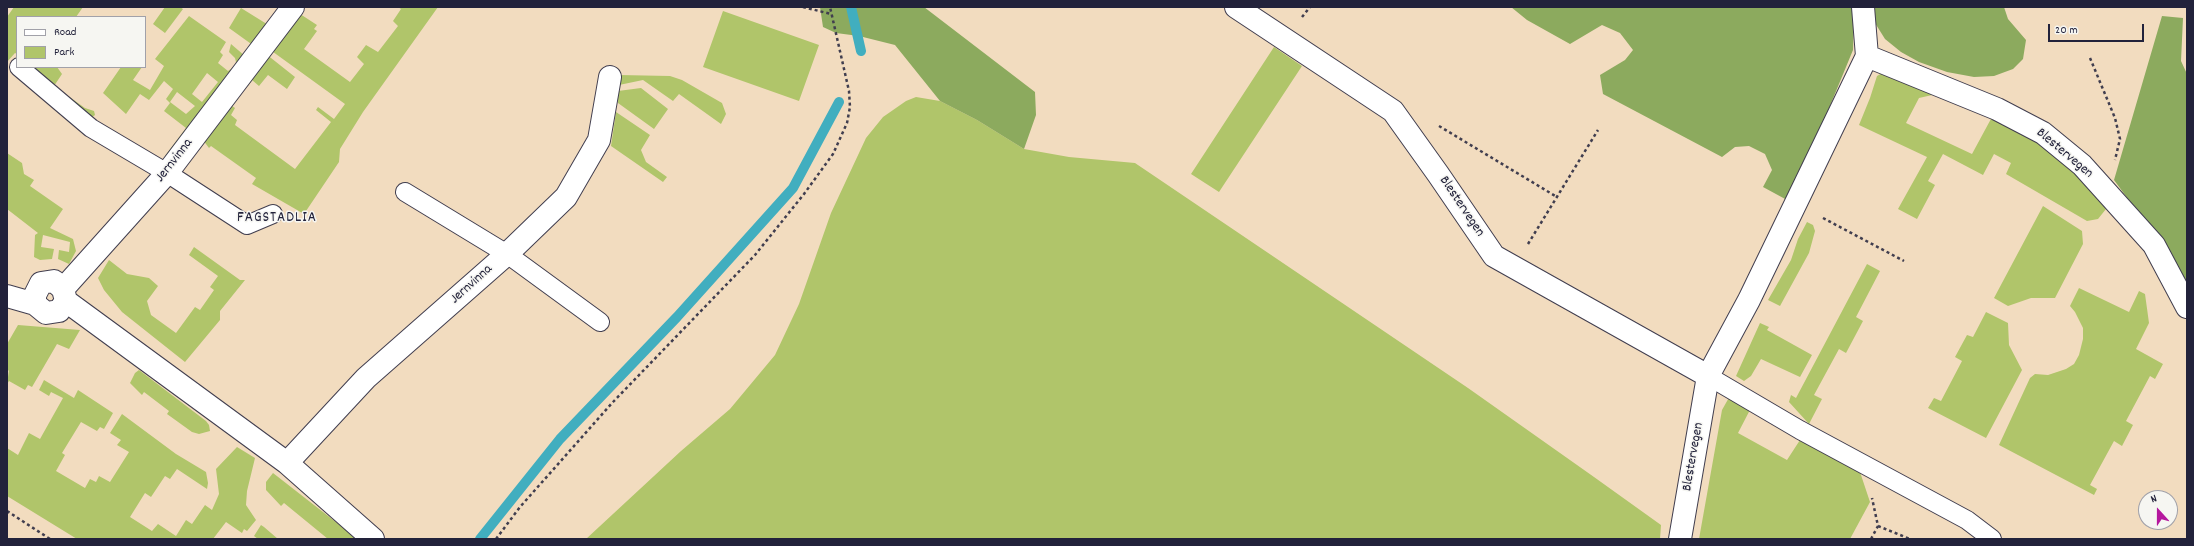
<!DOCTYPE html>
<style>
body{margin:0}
#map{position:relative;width:2194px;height:546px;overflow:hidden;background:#f2dcbf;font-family:Dekko,sans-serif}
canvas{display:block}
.frame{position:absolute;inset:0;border:8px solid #22223b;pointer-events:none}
.legend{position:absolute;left:16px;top:16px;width:130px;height:52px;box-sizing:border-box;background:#f6f6f2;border:1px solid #a1a1a9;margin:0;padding:5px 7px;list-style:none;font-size:12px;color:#22223b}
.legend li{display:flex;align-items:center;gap:8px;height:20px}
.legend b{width:20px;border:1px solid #a1a1a9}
.north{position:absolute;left:2138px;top:490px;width:40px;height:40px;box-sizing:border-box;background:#f6f6f2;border:1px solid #a1a1a9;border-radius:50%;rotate:339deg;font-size:11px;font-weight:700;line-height:16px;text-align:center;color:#22223b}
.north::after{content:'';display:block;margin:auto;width:14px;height:18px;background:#b5179e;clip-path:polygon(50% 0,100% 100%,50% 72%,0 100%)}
.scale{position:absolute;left:2048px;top:24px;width:96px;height:18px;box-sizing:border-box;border:2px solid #22223b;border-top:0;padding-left:5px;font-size:12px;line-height:14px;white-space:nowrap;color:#22223b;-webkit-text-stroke:3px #f6f6f2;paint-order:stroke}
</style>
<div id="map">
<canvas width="2194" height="546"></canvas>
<div class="frame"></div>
<ul class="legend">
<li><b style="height:5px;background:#fff"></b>Road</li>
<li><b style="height:11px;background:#b0c56a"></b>Park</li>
</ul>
<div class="north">N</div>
<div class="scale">20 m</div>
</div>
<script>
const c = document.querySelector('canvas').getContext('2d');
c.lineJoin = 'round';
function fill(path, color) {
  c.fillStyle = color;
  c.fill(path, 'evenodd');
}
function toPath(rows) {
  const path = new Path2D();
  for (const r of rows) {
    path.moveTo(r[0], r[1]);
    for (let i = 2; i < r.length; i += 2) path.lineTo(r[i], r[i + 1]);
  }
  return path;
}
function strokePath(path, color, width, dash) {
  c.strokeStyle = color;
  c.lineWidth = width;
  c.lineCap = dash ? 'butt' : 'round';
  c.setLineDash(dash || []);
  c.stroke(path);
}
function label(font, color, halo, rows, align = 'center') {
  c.font = font + ' Dekko,sans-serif';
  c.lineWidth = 3;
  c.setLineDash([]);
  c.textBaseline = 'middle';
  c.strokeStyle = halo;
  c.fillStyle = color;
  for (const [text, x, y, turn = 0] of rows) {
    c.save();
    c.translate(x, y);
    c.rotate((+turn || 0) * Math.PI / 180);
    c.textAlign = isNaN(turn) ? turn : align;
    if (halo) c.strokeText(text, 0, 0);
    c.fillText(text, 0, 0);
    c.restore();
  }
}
fill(toPath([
 [14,7,83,7,76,17,17,17,17,54,15,53,7,62,7,17],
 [165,7,180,7,183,9,165,33,153,24],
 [398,7,438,7,363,112,340,149,339,162,304,214,252,184,256,178,211,146,209,148,203,140,234,96,238,99,232,106,235,108,231,115,237,120,235,125,295,169,331,122,316,110,318,107,334,119,345,104,269,49,297,12,317,25,314,29,317,31,304,49,350,82,364,64,357,57,366,45,378,52,398,26,393,21,401,9],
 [241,8,270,26,254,46,229,28],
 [723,11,819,45,799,101,703,67],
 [189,16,226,42,220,52,223,55,218,63,228,71,235,66,236,62,235,58,229,52,231,44,245,56,167,160,165,156,186,128,164,111,170,103,166,99,173,89,164,81,149,100,140,94,126,114,103,93,121,67,142,67,133,80,150,90,164,66,155,59],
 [207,73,218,82,202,102,192,94],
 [177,92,195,106,186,114,170,102],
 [1274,47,1302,66,1219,192,1191,174],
 [266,54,295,77,287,89,268,75,259,86,252,80,248,86,243,82],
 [32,67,57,67,62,74,54,86,85,108,94,111,95,115,91,118],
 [1884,72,1941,93,1919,98,1906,123,1972,154,1992,117,2043,144,2106,201,2106,209,2098,219,2087,221,2006,174,2011,163,1994,154,1983,175,1943,154,1928,181,1935,185,1917,219,1898,209,1927,157,1859,125,1870,98,1877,76],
 [619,75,670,76,682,80,722,103,726,114,721,124,679,94,673,101,643,80,619,85],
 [641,88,668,109,654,129,618,103,618,91],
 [916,97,940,101,977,120,1024,149,1069,157,1135,163,1468,388,1594,477,1661,525,1660,539,586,539,681,451,730,409,775,355,799,304,831,213,866,138,883,117,906,101],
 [616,112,650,135,641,150,646,162,667,177,663,182,611,146],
 [7,153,22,163,24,174,34,180,30,186,63,209,50,228,73,239,76,251,69,264,58,259,59,250,69,252,70,242,43,235,41,247,54,249,52,259,40,260,34,257,35,235,38,233,7,209],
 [2043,206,2082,231,2083,244,2055,298,2031,298,2008,306,1994,298],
 [1807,222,1813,225,1815,231,1809,253,1780,306,1768,300,1791,260,1798,239],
 [194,247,240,280,245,280,220,311,220,320,185,362,122,312,104,290,98,278,109,260,127,274,149,278,158,286,147,301,151,315,176,333,195,307,200,310,214,290,210,287,218,276,189,255],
 [1867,264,1880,271,1856,317,1863,321,1846,353,1839,349,1814,395,1822,399,1809,424,1789,402,1791,395,1796,398],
 [2079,288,2129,312,2139,291,2145,294,2149,323,2136,349,2163,364,2155,379,2150,376,2126,421,2133,425,2122,446,2114,441,2090,485,2097,489,2094,495,1999,445,2030,378,2035,374,2048,375,2066,369,2074,364,2079,355,2083,339,2083,328,2075,312,2070,306],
 [1986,312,2008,323,2009,345,2022,370,1986,438,1928,408,1934,398,1941,401,1962,361,1955,357,1967,335,1973,337],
 [1760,323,1769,327,1767,330,1812,355,1800,377,1761,359,1751,376,1744,381,1736,376],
 [18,325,80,330,69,349,57,344,32,387,28,385,25,390,9,381,7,384,9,370,7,372,7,344],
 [139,370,206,421,209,425,210,431,199,434,192,432,167,414,169,411,144,392,142,395,130,383,135,373],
 [44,380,74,398,78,390,113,413,104,429,100,427,97,431,81,422,62,453,65,455,56,471,85,488,90,479,96,482,99,476,110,482,129,452,117,445,121,440,110,433,122,414,176,454,206,472,208,483,207,489,177,469,170,479,165,476,151,497,145,493,130,517,152,531,158,524,176,536,186,520,192,524,205,505,212,510,219,494,216,469,237,447,255,458,247,491,246,505,256,520,247,531,244,529,242,533,226,522,213,539,77,539,7,496,7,448,18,455,29,433,40,439,63,398,51,392,49,396,39,390],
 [1731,394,1752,406,1738,433,1787,460,1800,440,1859,469,1870,502,1850,539,1699,539,1722,410],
 [273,473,355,537,354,539,328,539,284,503,281,506,266,490,266,482],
 [261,525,264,527,278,539,258,539,254,536]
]), '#b0c56a');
fill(toPath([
 [820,7,924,7,1035,92,1036,115,1024,149,977,120,940,101,895,45,859,36,836,33,823,27],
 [1511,7,1852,7,1854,14,1853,50,1827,113,1787,200,1763,187,1772,170,1765,154,1749,146,1735,147,1722,157,1603,94,1600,75,1625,60,1633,50,1620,33,1602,25,1570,44,1527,20],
 [1875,7,2004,7,2008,19,2026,40,2023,59,2013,69,1994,76,1974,77,1947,72,1919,62,1901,52,1885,39,1875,23],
 [2162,16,2183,18,2181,61,2187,74,2187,289,2162,245,2114,180]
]), '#8caa5e');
strokePath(toPath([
 [851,7,861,51],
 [480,539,560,439,677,317,793,188,839,102]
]), '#41aebf', 10);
const service = toPath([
 [19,67,91,128,167,173,247,225,273,214],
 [405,192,507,254,600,322],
 [1708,376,1800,430,1967,520,1992,539]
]);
const minor = toPath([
 [1236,7,1393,111,1438,174,1494,256,1708,376],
 [1867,56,1997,109,2043,133,2082,165,2154,245,2187,307],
 [63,289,167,173,293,7],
 [7,296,35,304],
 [66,301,59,311,46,313,35,304,35,295,41,283,54,281,63,289,66,301,287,463,373,539],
 [287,463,366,378,507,254,566,197,599,140,610,77],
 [1680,539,1708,376,1749,300,1867,56,1863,7]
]);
strokePath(service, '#413e4f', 20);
strokePath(minor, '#413e4f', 24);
strokePath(toPath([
 [803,7,831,14],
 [1302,17,1310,7],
 [2090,58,2115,118,2120,139,2115,160],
 [1439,126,1557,197],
 [1823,218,1904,261],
 [1528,244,1598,130],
 [7,511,50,539],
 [1878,526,1910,539],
 [496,539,520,507,613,402,755,255,804,194,833,154,847,123,850,107,849,91,830,7],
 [1871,539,1878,526,1872,498]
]), '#413e4f', 2.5, [3, 3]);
strokePath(service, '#fff', 18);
strokePath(minor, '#fff', 22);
label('14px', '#22223b', '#f6f6f2', [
 ["Blestervegen",2064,154,40],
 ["Jernvinna",175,161,-52],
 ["Blestervegen",1461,207,56],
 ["Jernvinna",472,285,-42],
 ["Blestervegen",1694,457,-80]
]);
c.letterSpacing = '1px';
label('15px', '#22223b', '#f6f6f2', [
 ["FAGSTADLIA",277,219]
]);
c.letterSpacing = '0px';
</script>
